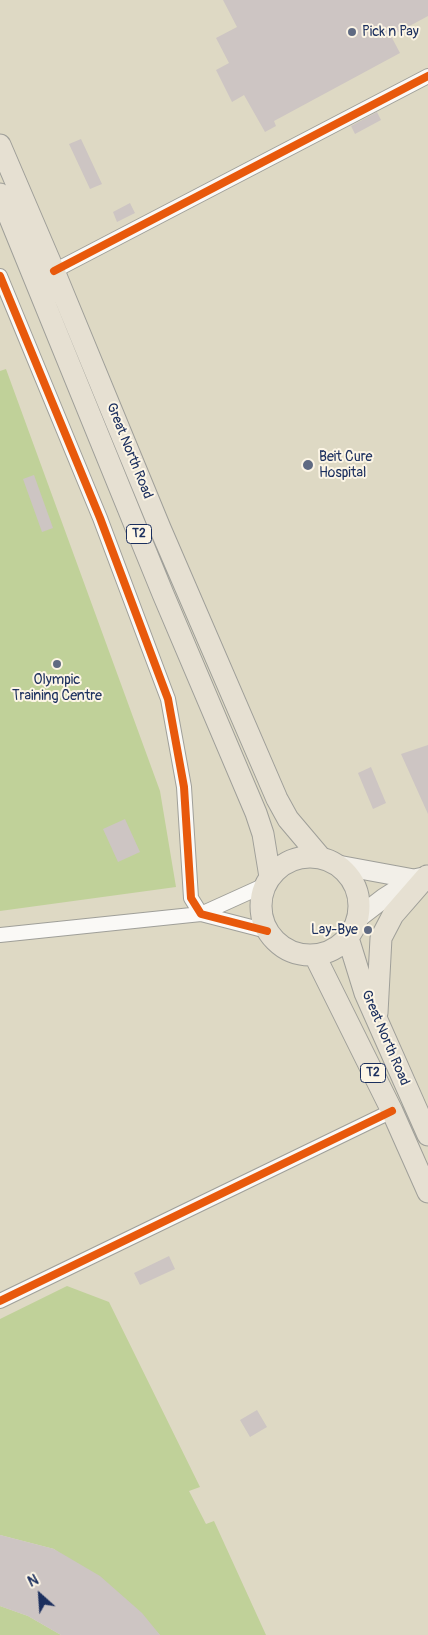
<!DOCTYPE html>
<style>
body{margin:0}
#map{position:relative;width:428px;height:1635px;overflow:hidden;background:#ded9c4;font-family:Pangolin,sans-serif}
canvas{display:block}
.north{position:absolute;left:15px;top:1570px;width:50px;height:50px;-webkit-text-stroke:4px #fcf5e5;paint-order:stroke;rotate:334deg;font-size:14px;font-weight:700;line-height:20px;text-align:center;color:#1b2f5e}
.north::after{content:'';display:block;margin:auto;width:18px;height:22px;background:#1b2f5e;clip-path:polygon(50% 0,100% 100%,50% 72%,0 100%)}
</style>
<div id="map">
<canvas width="428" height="1635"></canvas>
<div class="north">N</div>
</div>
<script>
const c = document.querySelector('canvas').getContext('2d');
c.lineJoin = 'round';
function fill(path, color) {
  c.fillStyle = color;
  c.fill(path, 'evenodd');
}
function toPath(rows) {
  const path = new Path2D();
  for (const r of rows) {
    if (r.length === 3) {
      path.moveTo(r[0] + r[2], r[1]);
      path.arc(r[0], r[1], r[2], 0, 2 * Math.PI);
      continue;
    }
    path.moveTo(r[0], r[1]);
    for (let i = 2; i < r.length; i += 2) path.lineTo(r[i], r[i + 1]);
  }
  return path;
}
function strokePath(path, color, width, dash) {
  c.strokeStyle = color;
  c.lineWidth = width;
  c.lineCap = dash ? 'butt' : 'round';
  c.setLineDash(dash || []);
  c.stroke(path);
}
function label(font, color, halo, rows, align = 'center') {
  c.font = font + ' Pangolin,sans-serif';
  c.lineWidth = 4;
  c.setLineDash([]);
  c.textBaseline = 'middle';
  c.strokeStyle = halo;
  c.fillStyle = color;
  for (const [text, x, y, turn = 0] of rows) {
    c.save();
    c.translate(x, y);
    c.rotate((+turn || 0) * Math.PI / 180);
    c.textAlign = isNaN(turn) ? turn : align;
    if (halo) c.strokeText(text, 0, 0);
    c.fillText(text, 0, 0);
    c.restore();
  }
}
fill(toPath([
 [6,369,160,791,176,887,0,911,0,371],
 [67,1286,109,1302,200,1487,189,1491,206,1524,214,1521,266,1635,160,1635,54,1549,0,1535,0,1319],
 [0,1606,28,1616,61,1635,0,1635]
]), '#c0d199');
fill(toPath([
 [223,0,428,0,428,16,391,36,400,53,274,121,276,126,265,132,244,95,232,102,216,70,229,63,216,38,237,27],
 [377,112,381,120,355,134,351,126],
 [81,139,102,184,90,189,69,144],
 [130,203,135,213,117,222,113,212],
 [34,475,53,528,42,532,23,479],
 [428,745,428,814,401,754],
 [371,767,386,803,373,809,358,773],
 [125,819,140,852,118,862,103,829],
 [169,1256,175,1269,140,1285,134,1273],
 [257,1410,267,1427,250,1437,240,1420],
 [0,1535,54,1549,100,1576,142,1613,160,1635,61,1635,28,1616,0,1606]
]), '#cdc5c3');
const minor = toPath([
 [54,271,428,76],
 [0,276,100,518,168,699,184,787,191,898,201,914,267,931],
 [0,935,201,914,265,885],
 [0,1301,392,1111]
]);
const secondary = toPath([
 [338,865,414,879],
 [358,918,384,898,414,879,428,876]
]);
const primary = toPath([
 [0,145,54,271,160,528,277,799,288,819,321,858],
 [0,194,163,594,256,813,263,834,270,877],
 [310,906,49],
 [348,938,365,993,428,1135],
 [315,956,392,1111,428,1192],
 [377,1013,381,938,393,915,427,876]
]);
strokePath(minor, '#9f9f99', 16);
strokePath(secondary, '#9f9f99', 21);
strokePath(primary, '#9f9f99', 23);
strokePath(minor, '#faf9f6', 14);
strokePath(secondary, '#f2efe8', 19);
strokePath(primary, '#e6e0d2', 21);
strokePath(toPath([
 [54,271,428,76],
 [0,276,100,518,168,699,184,787,191,898,201,914,267,931],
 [0,1301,392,1111]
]), '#e8590c', 8);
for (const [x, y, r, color] of [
 [352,32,5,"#5f6a82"],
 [308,465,6,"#5f6a82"],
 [57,664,5,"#5f6a82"],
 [368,930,5,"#5f6a82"]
]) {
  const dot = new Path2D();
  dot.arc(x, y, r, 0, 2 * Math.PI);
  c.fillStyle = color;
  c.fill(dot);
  strokePath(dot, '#fcf5e5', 2);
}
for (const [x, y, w] of [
 [139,534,25],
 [373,1073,25]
]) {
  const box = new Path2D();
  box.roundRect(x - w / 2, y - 9.5, w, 19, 4);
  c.fillStyle = '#fcf5e5';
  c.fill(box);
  strokePath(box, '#1b2f5e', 1);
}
label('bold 12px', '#1b2f5e', null, [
 ["T2",139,534],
 ["T2",373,1073]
]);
label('14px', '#1b2f5e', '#fcf5e5', [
 ["Pick n Pay",362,32],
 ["Beit Cure",319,457],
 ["Hospital",319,473],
 ["Olympic",57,680,"center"],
 ["Training Centre",57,696,"center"],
 ["Lay-Bye",358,930,"right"]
], 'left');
label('14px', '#1b2f5e', '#fcf5e5', [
 ["Great North Road",129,451,68],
 ["Great North Road",385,1038,67]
]);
</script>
